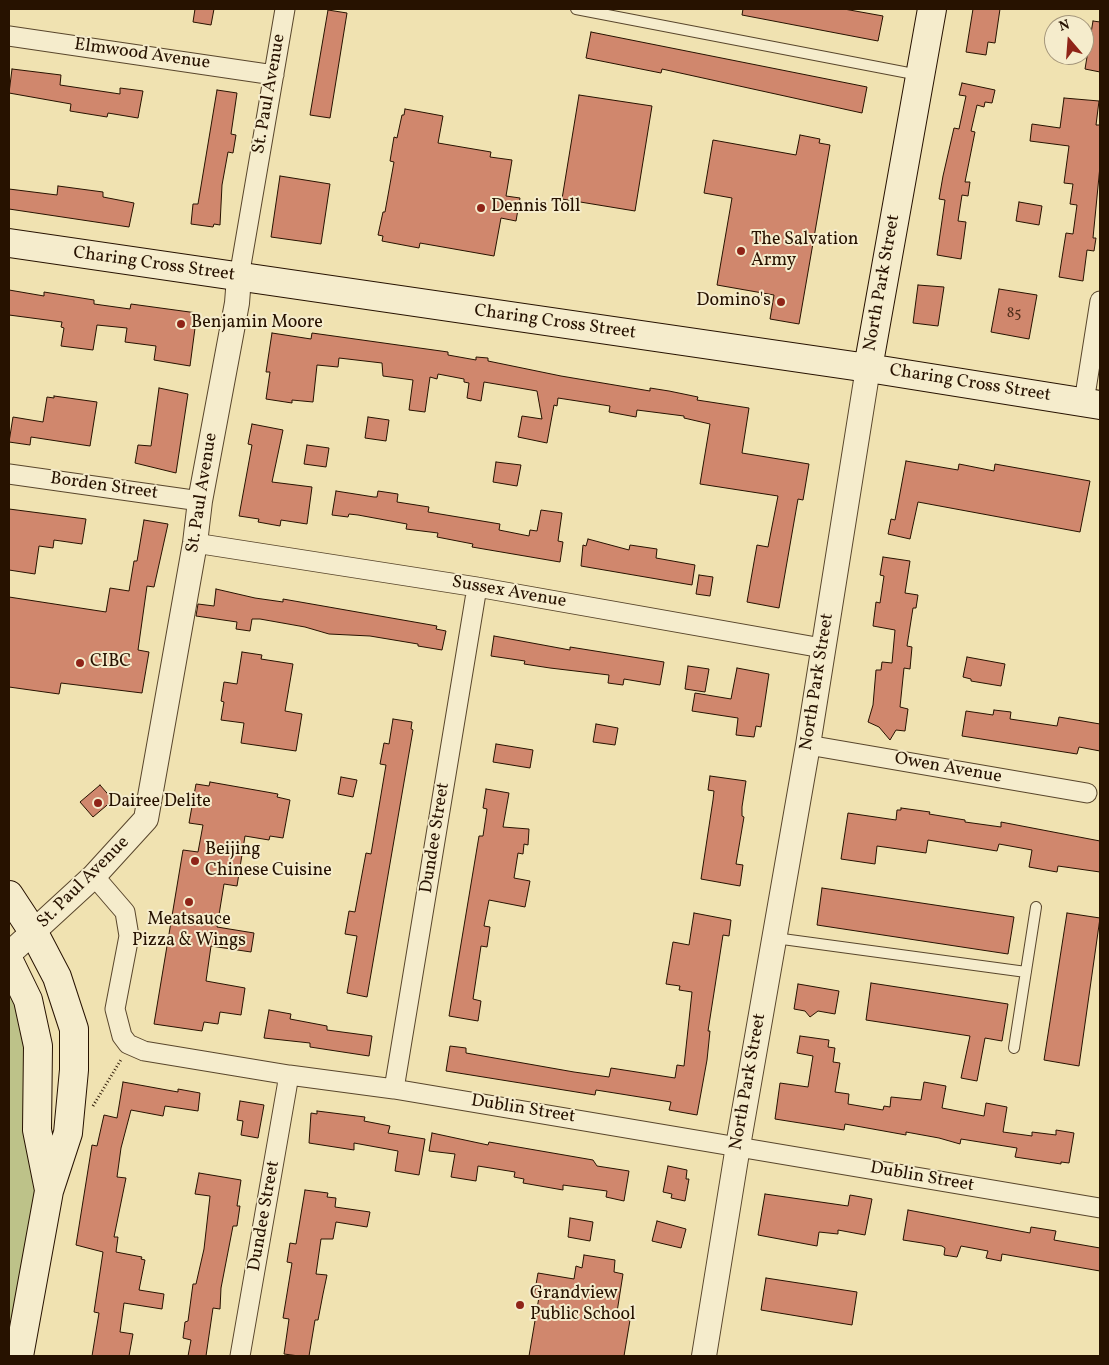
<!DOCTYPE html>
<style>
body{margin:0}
#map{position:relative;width:1109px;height:1365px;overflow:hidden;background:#f0e2b1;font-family:Vollkorn,serif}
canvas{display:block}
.frame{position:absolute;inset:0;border:10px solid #271200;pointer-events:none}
.north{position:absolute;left:1044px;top:15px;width:50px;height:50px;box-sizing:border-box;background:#f5eccc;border:1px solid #a3957a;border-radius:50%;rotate:342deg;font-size:14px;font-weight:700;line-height:20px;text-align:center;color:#271200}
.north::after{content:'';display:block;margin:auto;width:18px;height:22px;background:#8f2418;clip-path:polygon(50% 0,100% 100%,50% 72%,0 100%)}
</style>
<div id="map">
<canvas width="1109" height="1365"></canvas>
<div class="frame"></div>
<div class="north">N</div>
</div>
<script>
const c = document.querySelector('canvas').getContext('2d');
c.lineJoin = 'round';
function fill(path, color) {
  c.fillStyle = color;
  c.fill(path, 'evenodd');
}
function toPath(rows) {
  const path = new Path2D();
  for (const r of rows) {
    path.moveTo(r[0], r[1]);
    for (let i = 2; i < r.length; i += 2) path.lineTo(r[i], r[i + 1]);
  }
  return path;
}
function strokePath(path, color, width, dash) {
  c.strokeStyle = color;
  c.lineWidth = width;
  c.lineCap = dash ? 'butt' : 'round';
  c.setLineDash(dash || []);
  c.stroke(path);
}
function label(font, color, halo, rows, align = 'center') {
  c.font = font + ' Vollkorn,serif';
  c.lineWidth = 4;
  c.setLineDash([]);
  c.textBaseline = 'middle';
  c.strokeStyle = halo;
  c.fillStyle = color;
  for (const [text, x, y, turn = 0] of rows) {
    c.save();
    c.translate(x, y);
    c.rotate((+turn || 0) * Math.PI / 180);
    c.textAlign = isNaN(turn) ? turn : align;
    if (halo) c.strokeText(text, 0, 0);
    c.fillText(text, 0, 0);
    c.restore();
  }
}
fill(toPath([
 [9,982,33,1037,40,1199,9,1356]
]), '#bdc289');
const building = toPath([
 [195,9,214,9,211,25,193,22,195,9],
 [743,9,844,9,883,16,878,41,742,15,743,9],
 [973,9,1000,9,995,43,988,42,986,55,966,52,973,9],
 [328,10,347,13,330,118,310,115,328,10],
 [1093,21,1100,22,1100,72,1085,69,1093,21],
 [591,32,867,87,862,113,662,69,661,73,586,58,591,32],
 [12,69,61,75,60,85,120,94,120,88,143,91,138,118,108,113,107,117,70,111,71,104,9,93,12,69],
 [962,83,995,90,992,103,985,102,984,107,977,105,971,131,975,132,965,182,970,182,968,196,962,195,958,221,966,222,961,259,937,255,945,200,939,199,943,176,954,128,959,129,966,96,959,95,962,83],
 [217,90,237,93,231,134,236,135,233,153,228,152,222,185,220,225,214,224,213,227,191,224,193,204,198,204,217,90],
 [579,95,652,106,635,211,562,199,579,95],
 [1064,98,1099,101,1096,125,1100,125,1100,166,1093,238,1096,238,1094,251,1087,250,1083,281,1059,277,1066,233,1073,234,1077,205,1070,204,1073,184,1064,183,1069,146,1030,141,1032,124,1060,128,1064,98],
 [405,109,443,116,438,143,491,152,490,157,512,160,506,196,520,198,516,221,501,218,494,256,420,243,419,248,382,241,383,236,378,235,383,212,385,212,394,162,390,161,394,137,397,138,402,115,404,115,405,109],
 [800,135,820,139,819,143,830,145,799,324,770,319,774,295,717,285,732,198,704,193,713,140,796,155,800,135],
 [280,176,330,184,321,244,271,237,280,176],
 [58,186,103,192,103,197,134,203,129,227,9,209,9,189,57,195,58,186],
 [1019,202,1042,206,1039,225,1016,221,1019,202],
 [918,285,944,287,938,326,913,323,918,285],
 [999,289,1037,295,1029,339,991,332,999,289],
 [9,290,44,296,44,292,94,300,94,304,130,309,131,304,197,313,190,366,154,360,156,346,125,342,127,328,97,325,93,350,61,346,64,328,61,327,62,322,9,315,9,290],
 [272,333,311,339,312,333,448,352,448,355,476,360,476,357,488,358,488,361,561,376,650,391,650,388,669,391,698,397,697,400,749,408,742,453,809,464,803,500,798,499,779,608,747,602,757,545,768,547,778,496,700,484,710,424,684,418,684,416,637,410,636,417,609,412,610,406,558,398,557,406,554,405,547,443,518,437,522,416,542,419,537,391,484,382,481,401,467,398,469,383,464,382,464,379,438,374,437,379,430,377,425,412,409,410,413,380,383,376,382,363,339,358,338,367,317,365,313,402,292,400,292,403,266,399,270,372,266,372,272,333],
 [159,388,188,394,176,473,135,463,138,445,151,446,159,388],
 [54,396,97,402,90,446,31,437,30,445,9,442,13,417,43,422,47,397,54,398,54,396],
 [368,417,389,420,386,441,365,438,368,417],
 [252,424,283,430,272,482,312,487,307,524,281,520,280,526,258,522,259,519,239,516,252,445,248,444,252,424],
 [307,445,329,448,326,467,304,464,307,445],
 [906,461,958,470,959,464,994,471,995,464,1090,481,1080,532,918,502,910,539,888,534,891,519,895,520,906,461],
 [496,462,521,465,517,486,493,482,496,462],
 [336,491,374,497,377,497,378,491,398,494,397,502,429,507,428,512,500,524,499,530,529,536,530,530,537,531,541,510,562,513,558,541,563,542,560,562,472,547,473,544,437,537,438,533,406,529,407,524,358,515,349,514,348,517,332,515,336,491],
 [9,509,86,519,82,544,54,540,53,548,39,546,35,574,9,570,9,509],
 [144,520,168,524,154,587,147,586,138,650,149,652,142,693,61,683,59,694,9,687,9,597,106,612,110,588,129,591,134,561,137,561,144,520],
 [588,539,629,550,630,545,657,549,656,558,695,565,692,585,581,566,583,545,586,546,588,539],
 [883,557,910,561,905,593,918,595,916,608,913,608,907,646,912,647,910,669,904,668,900,707,908,709,905,731,896,730,890,740,879,727,868,722,873,705,876,670,881,670,882,662,892,663,895,630,873,626,876,602,880,603,884,576,880,575,883,557],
 [699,575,713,577,710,596,696,594,699,575],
 [216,589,255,598,283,602,283,599,437,626,436,629,446,631,442,650,418,646,418,644,370,636,329,634,305,627,260,619,252,619,250,631,236,629,237,622,196,616,198,604,214,606,216,589],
 [494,636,570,650,570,647,664,662,660,685,624,679,623,685,608,683,609,675,550,668,524,664,525,661,491,656,494,636],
 [242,652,262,655,261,659,293,664,285,711,302,714,296,751,241,743,244,723,221,720,224,702,221,701,224,682,237,684,242,652],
 [967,657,1005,664,1001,686,971,681,971,679,963,677,967,657],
 [688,666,709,669,705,692,685,689,688,666],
 [737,668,769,674,761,727,756,726,754,737,736,735,738,718,692,711,695,693,731,699,737,668],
 [994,710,1011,712,1010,719,1057,726,1059,717,1100,724,1100,751,1079,747,1077,754,962,736,966,711,993,715,994,710],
 [393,719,412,722,411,729,413,730,367,997,347,993,357,936,345,934,349,911,355,912,366,853,371,854,386,765,380,764,384,743,389,744,393,719],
 [596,724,618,728,615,745,593,742,596,724],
 [496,744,533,750,530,768,493,762,496,744],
 [710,776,746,781,742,807,742,816,744,817,736,864,743,865,740,886,701,879,713,800,714,791,708,790,710,776],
 [341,777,357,780,353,797,338,794,341,777],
 [210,782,278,794,277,797,290,800,283,838,270,836,269,840,245,836,237,886,224,884,217,927,254,933,251,952,211,946,206,981,245,988,241,1015,220,1012,218,1024,204,1022,202,1031,154,1024,183,850,198,852,203,825,189,823,196,784,209,786,210,782],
 [100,785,113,800,93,817,80,802,100,785],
 [486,789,509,793,503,827,529,829,528,845,524,844,523,854,518,853,514,878,530,881,525,907,489,900,484,926,490,927,487,947,481,946,473,999,481,1001,478,1021,449,1016,479,836,483,836,487,809,483,808,486,789],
 [901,808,930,812,929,814,965,820,965,822,1001,827,1001,822,1100,841,1100,872,1058,866,1057,872,1029,867,1032,850,999,844,997,851,928,840,926,853,877,846,875,864,841,859,848,813,896,820,897,810,901,810,901,808],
 [822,888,1014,917,1008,954,817,925,822,888],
 [694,913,731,920,729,936,723,935,708,1031,710,1031,707,1060,697,1115,669,1110,671,1102,596,1090,595,1095,446,1071,450,1046,466,1048,466,1053,574,1072,609,1077,611,1068,675,1078,677,1065,684,1066,692,992,679,990,680,986,666,984,673,942,689,945,694,913],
 [1067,913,1100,918,1079,1066,1044,1060,1067,913],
 [871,983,1008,1004,1002,1041,985,1038,977,1081,961,1078,970,1036,866,1020,871,983],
 [798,984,839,991,835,1014,818,1011,810,1017,805,1011,794,1009,798,984],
 [269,1010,291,1014,290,1019,327,1026,327,1030,372,1036,369,1056,310,1047,310,1043,264,1038,269,1010],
 [800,1036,829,1040,828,1047,835,1048,833,1062,840,1063,835,1092,849,1094,848,1104,883,1110,884,1106,890,1107,891,1097,921,1100,924,1082,946,1086,942,1108,984,1116,986,1103,1007,1107,1003,1132,1032,1136,1032,1132,1056,1135,1056,1130,1074,1133,1069,1163,1061,1162,1061,1164,1015,1157,1017,1148,961,1139,960,1144,939,1138,906,1132,906,1135,845,1124,844,1130,775,1119,780,1083,808,1087,813,1056,797,1053,800,1036],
 [123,1082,178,1092,178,1089,200,1093,198,1111,165,1106,163,1116,131,1110,121,1148,117,1177,126,1178,114,1237,118,1237,116,1252,142,1257,141,1259,145,1260,139,1290,164,1294,162,1309,124,1303,120,1332,133,1334,129,1356,92,1356,99,1313,94,1312,103,1252,76,1245,92,1145,97,1146,104,1115,117,1118,123,1082],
 [240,1101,264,1105,258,1138,241,1135,243,1121,237,1120,240,1101],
 [317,1111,365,1117,364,1121,390,1126,388,1133,425,1139,419,1175,395,1171,398,1151,354,1143,354,1150,309,1143,311,1113,317,1114,317,1111],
 [432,1133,488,1145,489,1142,593,1160,597,1166,629,1171,624,1201,606,1197,607,1191,563,1185,563,1190,523,1183,524,1179,514,1177,515,1172,478,1166,476,1181,451,1177,455,1154,429,1151,432,1133],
 [668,1166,687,1170,686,1179,689,1179,685,1201,671,1198,672,1194,663,1192,668,1166],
 [199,1173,241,1180,237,1206,240,1206,237,1226,233,1226,221,1288,220,1309,213,1308,206,1356,188,1356,191,1340,183,1338,185,1322,188,1321,193,1284,196,1284,204,1249,210,1196,195,1194,199,1173],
 [305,1190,328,1193,327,1197,336,1198,335,1207,370,1212,367,1227,336,1222,333,1239,321,1239,316,1274,327,1275,323,1294,318,1320,315,1320,309,1356,299,1356,284,1354,289,1319,283,1318,292,1263,287,1262,290,1243,296,1244,305,1190],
 [765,1194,848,1206,850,1195,872,1199,865,1235,838,1230,838,1234,819,1232,817,1246,758,1235,765,1194],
 [908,1210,1030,1233,1031,1227,1056,1231,1054,1240,1100,1248,1100,1271,1002,1254,1001,1261,986,1258,988,1251,961,1246,957,1257,944,1255,945,1248,942,1246,903,1240,908,1210],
 [570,1218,593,1222,590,1241,568,1237,570,1218],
 [657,1221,686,1229,681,1248,652,1241,657,1221],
 [584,1255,615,1260,614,1272,623,1274,617,1312,622,1313,621,1318,630,1320,624,1356,529,1356,539,1297,534,1296,538,1273,574,1279,576,1266,582,1268,584,1255],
 [766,1278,857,1292,852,1325,761,1310,766,1278]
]);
fill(building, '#d0876d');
strokePath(building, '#271200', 1);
const service = toPath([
 [576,9,919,75],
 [775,938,1026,972],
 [1014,1048,1036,907]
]);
const minor = toPath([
 [9,36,274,75],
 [239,277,285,9],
 [1084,402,1100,301],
 [9,474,200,501],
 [195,543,477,587,822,648],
 [808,745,1087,793],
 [94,876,125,912,129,936,115,1009,122,1036,128,1044,144,1051,289,1075,394,1089,1100,1208],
 [394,1089,477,587],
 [240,1356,289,1075]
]);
const tertiary = toPath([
 [9,954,94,876,146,819,195,543,200,501,237,303,239,277],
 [704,1356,738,1146,808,745,868,368]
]);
const secondary = toPath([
 [9,243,868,368,1100,405],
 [868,368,932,9],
 [9,895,34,933,57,977,74,1029,74,1070,68,1133,49,1191,19,1356],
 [9,961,28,1000,38,1046,37,1130,49,1190]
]);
strokePath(service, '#59462c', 12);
strokePath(minor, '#59462c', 21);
strokePath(tertiary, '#59462c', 26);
strokePath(secondary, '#271200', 30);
strokePath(toPath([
 [93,1106,122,1058]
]), '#271200', 3, [1, 2.5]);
strokePath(service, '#f5eccc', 10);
strokePath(minor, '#f5eccc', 19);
strokePath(tertiary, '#f5eccc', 24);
strokePath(secondary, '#f5eccc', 28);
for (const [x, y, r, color] of [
 [481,208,5,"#8f2418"],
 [741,251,5,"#8f2418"],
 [781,302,5,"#8f2418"],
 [181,324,5,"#8f2418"],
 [80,663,5,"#8f2418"],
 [98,803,5,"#8f2418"],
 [195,861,5,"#8f2418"],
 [189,902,5,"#8f2418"],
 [520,1305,5,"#8f2418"]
]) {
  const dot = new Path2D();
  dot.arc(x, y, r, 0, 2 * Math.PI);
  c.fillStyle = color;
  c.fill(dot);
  strokePath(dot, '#f5eccc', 2);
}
label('15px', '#512f1b', null, [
 ["85",1014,314]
]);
label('18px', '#271200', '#f5eccc', [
 ["Elmwood Avenue",142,55,8],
 ["St. Paul Avenue",270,94,-80],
 ["Charing Cross Street",154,265,8],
 ["North Park Street",883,283,-80],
 ["Charing Cross Street",555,323,8],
 ["Charing Cross Street",970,384,9],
 ["Borden Street",104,487,8],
 ["St. Paul Avenue",203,493,-81],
 ["Sussex Avenue",509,593,10],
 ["North Park Street",818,682,-81],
 ["Owen Avenue",948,769,10],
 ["Dundee Street",436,838,-81],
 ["St. Paul Avenue",84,883,-45],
 ["North Park Street",749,1082,-80],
 ["Dublin Street",523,1110,9],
 ["Dublin Street",922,1178,10],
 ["Dundee Street",265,1216,-80]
]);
label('18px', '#271200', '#f5eccc', [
 ["Dennis Toll",491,208],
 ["The Salvation",751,241],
 ["Army",751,262],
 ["Domino's",771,302,"right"],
 ["Benjamin Moore",191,324],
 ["CIBC",90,663],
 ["Dairee Delite",108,803],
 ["Beijing",205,851],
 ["Chinese Cuisine",205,872],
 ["Meatsauce",189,921,"center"],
 ["Pizza & Wings",189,942,"center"],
 ["Grandview",530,1295],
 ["Public School",530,1316]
], 'left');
</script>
